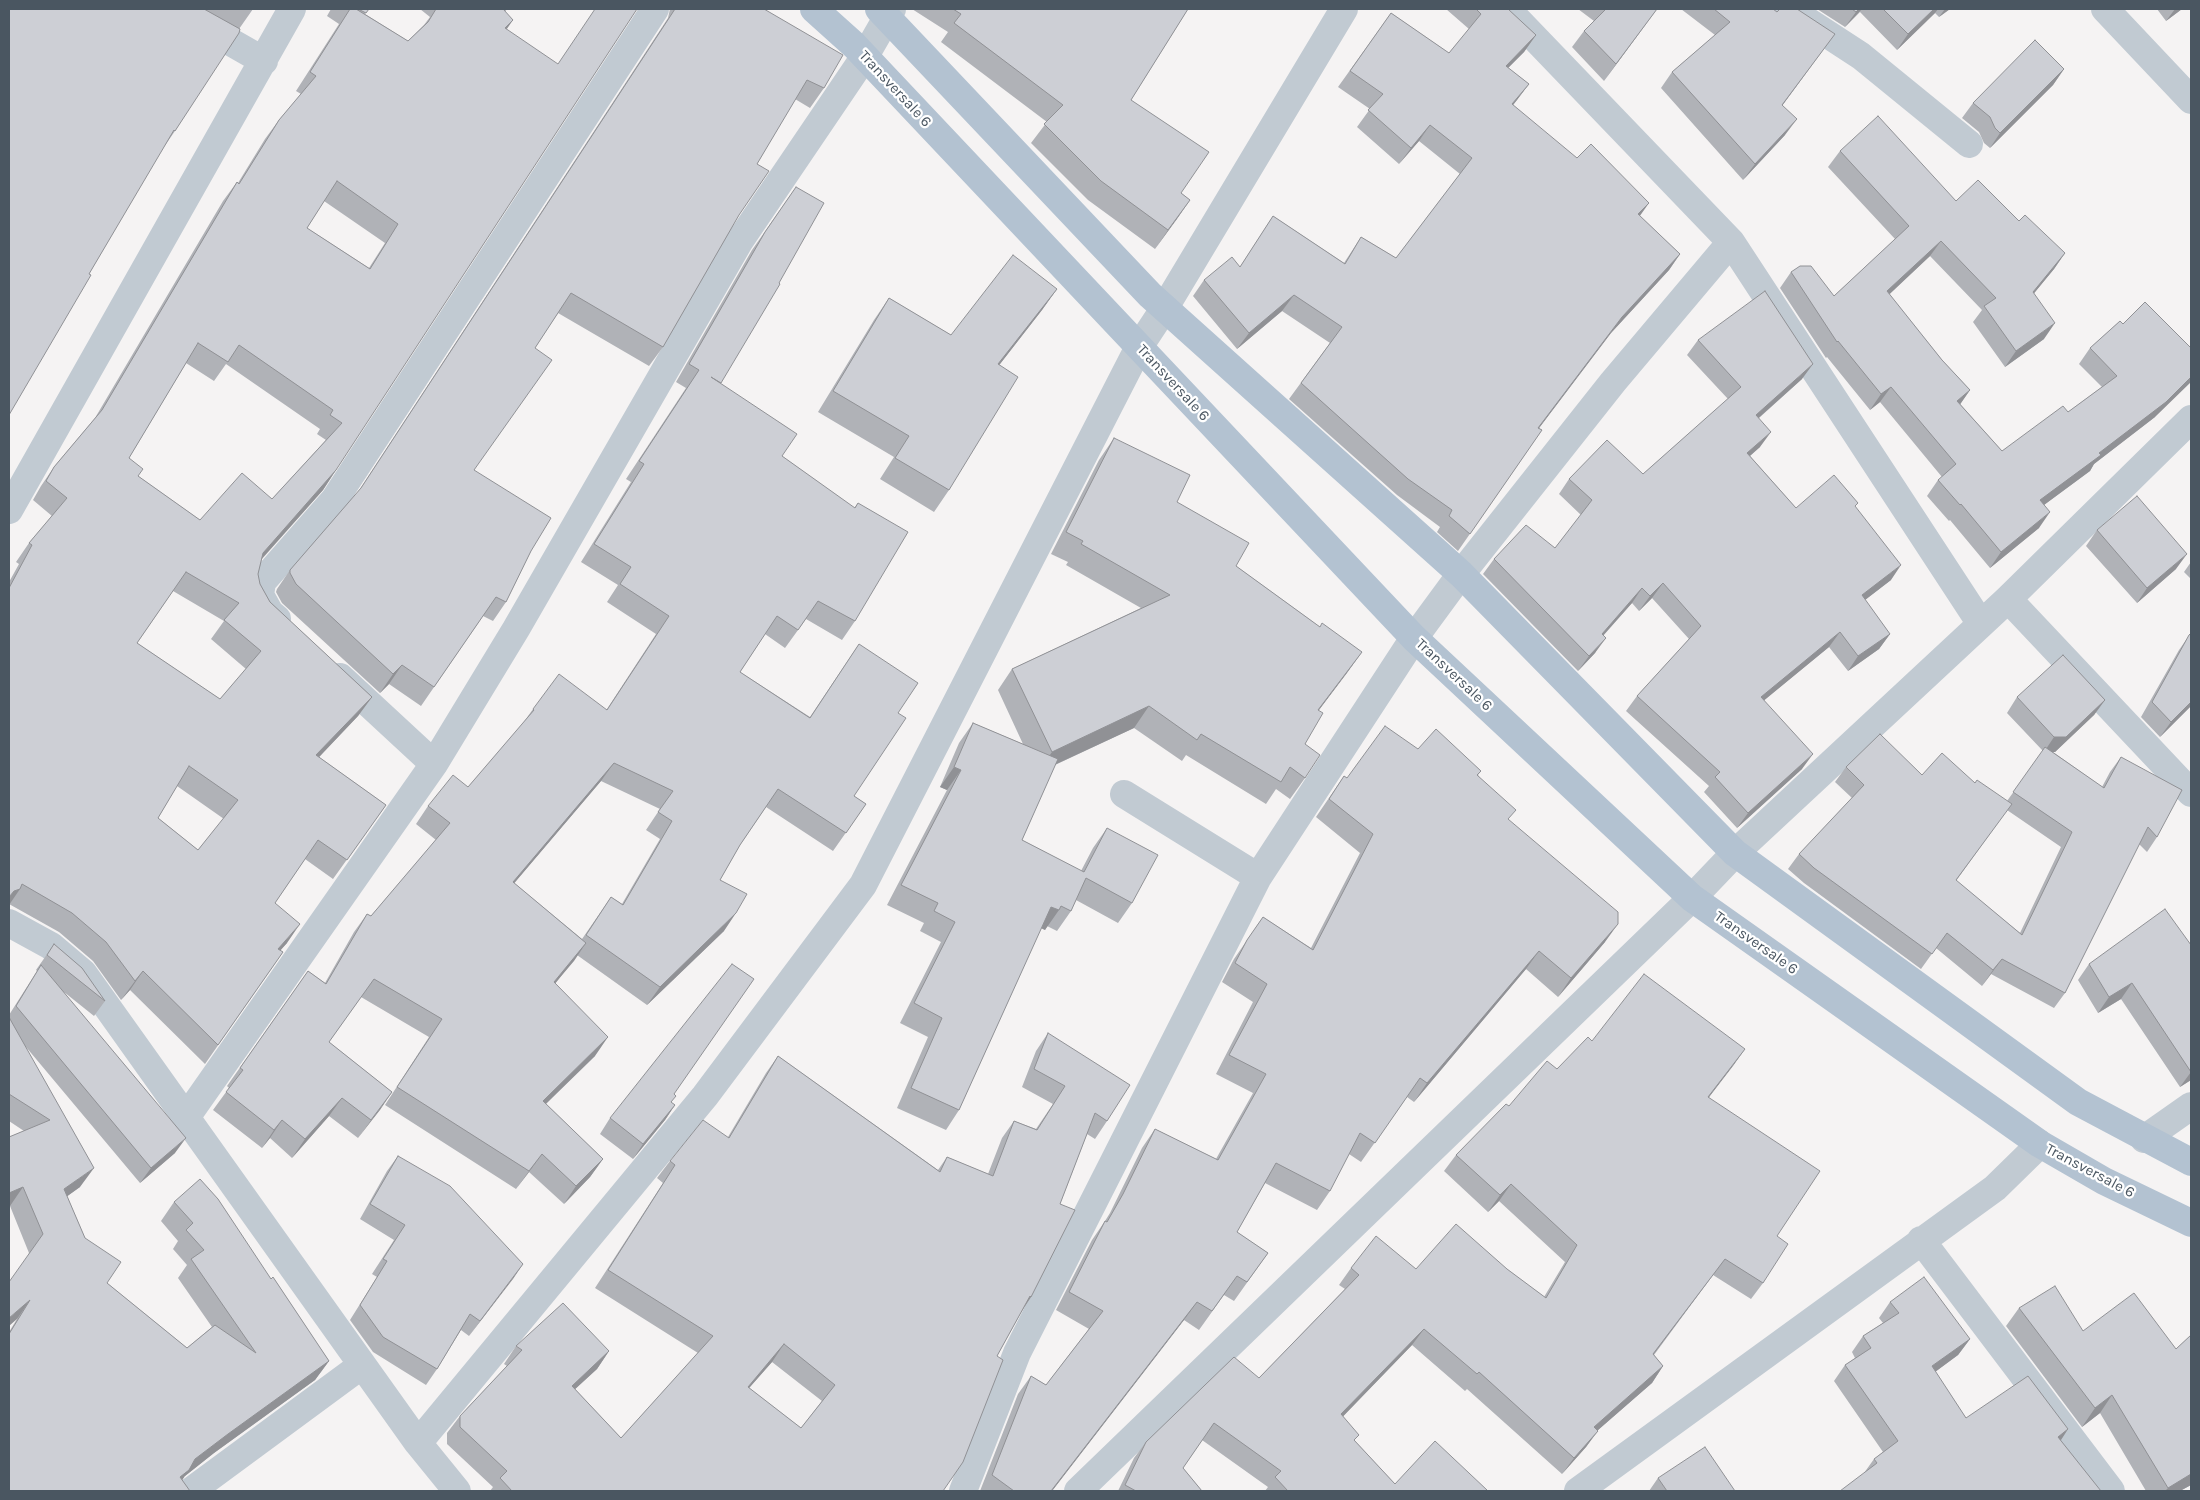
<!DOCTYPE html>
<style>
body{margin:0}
#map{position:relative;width:2200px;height:1500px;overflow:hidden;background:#f5f3f3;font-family:Karla,sans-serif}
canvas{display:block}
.frame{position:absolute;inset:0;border:10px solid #4a5661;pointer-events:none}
</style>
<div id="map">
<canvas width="2200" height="1500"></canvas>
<div class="frame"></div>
</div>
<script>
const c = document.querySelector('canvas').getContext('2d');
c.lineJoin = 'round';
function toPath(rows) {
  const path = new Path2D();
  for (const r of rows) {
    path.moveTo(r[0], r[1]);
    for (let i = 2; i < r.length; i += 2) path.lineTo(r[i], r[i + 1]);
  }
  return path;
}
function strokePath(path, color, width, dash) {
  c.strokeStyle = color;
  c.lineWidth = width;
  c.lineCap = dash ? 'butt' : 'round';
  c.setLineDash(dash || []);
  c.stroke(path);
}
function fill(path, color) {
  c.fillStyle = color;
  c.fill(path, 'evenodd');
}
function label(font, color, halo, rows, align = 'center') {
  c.font = font + ' Karla,sans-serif';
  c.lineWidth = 4.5;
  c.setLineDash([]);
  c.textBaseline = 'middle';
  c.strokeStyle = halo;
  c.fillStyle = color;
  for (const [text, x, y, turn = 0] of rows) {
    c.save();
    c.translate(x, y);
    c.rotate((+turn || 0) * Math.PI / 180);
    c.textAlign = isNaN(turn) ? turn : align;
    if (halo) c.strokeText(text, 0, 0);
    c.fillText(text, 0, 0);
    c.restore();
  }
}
strokePath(toPath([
 [173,9,264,61],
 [1507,9,1731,242,1981,624],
 [1789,9,1861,56,1969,144],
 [2105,9,2191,100],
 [9,510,292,9],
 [2008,599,2191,793],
 [277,619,270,613,260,595,262,582,335,499,655,9],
 [340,677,434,764],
 [1124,794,1258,877],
 [9,923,51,946,83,973,418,1443,457,1491],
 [185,1119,434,764,516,629,739,242,865,56,892,9],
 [2144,1139,2191,1106],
 [1921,1240,2111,1491],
 [418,1443,705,1096,863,885,1139,347,1164,309,1344,9],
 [191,1491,362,1365],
 [963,1491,1017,1353,1258,877,1414,638,1461,574,1613,382,1731,242],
 [1078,1491,1692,898,1735,853,2008,599,2191,419],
 [1578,1491,1995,1188,2040,1144]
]), '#c1cad2', 28);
strokePath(toPath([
 [814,9,854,45,1414,638,1692,898,2040,1144,2104,1181,2191,1223],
 [879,9,1150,295,1461,574,1735,853,2078,1102,2191,1162]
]), '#b3c2d1', 28);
fill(toPath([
 [9,9,253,9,239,29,175,131,159,154,89,274],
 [331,9,369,9,365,14,408,41,424,25,430,17,420,9,507,9,505,12,507,29,336,470,323,490,262,559,258,574,260,584,270,602,372,697,358,716,319,757,386,805,333,879,305,859,275,903,287,943,280,950,283,952,205,1064,130,990,121,1000,93,961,59,932,9,904,9,905,9,582,19,564,16,562,29,543,52,516,33,500,41,486,54,467,95,418,223,201,237,182,238,183,265,139,279,120,301,94,296,91,339,24,327,16],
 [324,201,385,243,369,268,307,228],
 [186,363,214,381,226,364,320,429,317,434,326,440,272,499,200,520,138,476,129,458],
 [173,591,224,621,211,639,246,669,220,699,137,643],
 [177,786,224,819,198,850,158,818],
 [670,9,764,9,824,88,810,108,795,99,757,164,739,215,663,347,649,366,558,313,535,348,474,470,531,551,506,602,493,621,483,616,421,706,389,684,380,693,282,603,276,592,277,589,290,570,358,492,668,18],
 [912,9,1188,9,1131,100,1181,193,1190,200,1155,249,1088,200,1031,143,1047,122,941,42,948,32],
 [1446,9,1508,9,1536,35,1524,52,1508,68,1529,84,1513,105,1640,216,1680,254,1669,270,1611,333,1539,428,1542,430,1458,551,1437,532,1440,527,1397,495,1289,399,1330,343,1282,311,1237,349,1193,296,1204,280,1240,267,1273,216,1344,263,1361,237,1396,258,1460,174,1419,141,1399,164,1357,127,1370,109,1338,87,1391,13,1449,53,1469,29],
 [1578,9,1657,9,1604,81,1572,47,1584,31,1594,21],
 [1681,9,1773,9,1823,50,1782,106,1785,135,1743,180,1661,88,1672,72,1715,35],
 [1817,9,1950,9,1939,17,1935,13,1897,50,1860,12,1845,27],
 [2157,9,2182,9,2166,21],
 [2064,69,2053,85,1990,148,1984,143,1979,132,1962,118,1973,103],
 [1840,151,1956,201,2019,221,2065,253,2054,269,2034,293,2044,339,2005,367,1973,322,1982,310,1930,256,1889,294,1942,360,1970,390,1960,404,2002,451,2068,412,2102,387,2079,364,2090,348,2120,321,2155,417,2094,464,2090,471,2044,505,2039,528,1990,568,1950,520,1949,521,1927,496,1938,480,1942,477,1880,402,1870,410,1827,357,1826,358,1780,288,1791,272,1834,296,1895,239,1828,167],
 [796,187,720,383,782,456,854,508,858,503,855,621,842,640,806,619,785,648,765,634,740,672,810,717,859,644,898,713,854,796,866,804,833,851,766,807,740,845,720,880,724,931,647,1005,577,955,555,984,595,1056,546,1104,603,1159,590,1177,564,1204,529,1172,516,1189,385,1105,429,1037,361,997,329,1042,392,1092,358,1138,329,1116,292,1158,270,1138,262,1148,213,1110,229,1088,227,1086,308,971,325,983,354,932,367,914,371,916,436,840,416,824,428,806,468,787,521,726,533,709,607,709,656,634,607,602,618,585,581,562,631,482,626,479,686,388,676,382,752,250],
 [601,781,660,809,646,830,660,839,622,904,611,897,582,939,514,883],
 [1057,289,1042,310,999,365,949,490,934,512,880,479,894,457,818,412,874,320,889,298,951,335],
 [1698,340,1802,379,1759,418,1760,447,1750,456,1796,508,1855,507,1891,580,1865,600,1890,634,1879,649,1848,671,1829,647,1764,700,1802,769,1737,828,1704,792,1709,786,1626,711,1637,696,1689,639,1652,598,1639,611,1632,603,1603,636,1595,653,1578,671,1483,574,1494,559,1555,548,1581,515,1559,494,1569,479,1643,474,1728,399,1687,355],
 [1114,438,1177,502,1236,566,1320,627,1362,652,1319,710,1305,744,1305,778,1290,799,1276,789,1266,804,1186,755,1182,761,1134,728,1055,765,1022,840,1081,871,1093,848,1107,828,1132,903,1118,923,1076,900,1071,911,1057,931,1047,926,1045,930,1041,928,959,1110,946,1130,897,1108,928,1037,900,1023,941,942,920,931,924,923,887,905,947,790,940,787,959,743,973,723,1023,744,998,690,1012,669,1141,608,1066,565,1068,562,1051,554,1099,460],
 [2097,530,2176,569,2137,603,2086,546],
 [2191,562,2191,579,2184,572],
 [2191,633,2191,706,2160,737,2141,717,2179,650],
 [2017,697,2105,700,2094,715,2055,752,2053,752,2102,787,2110,772,2121,757,2157,837,2147,852,2139,844,2065,993,2054,1008,1991,974,1982,986,1936,948,1921,969,1804,883,1788,869,1799,854,1852,798,1835,782,1846,767,1922,775,1975,783,2007,801,2043,751,2007,713],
 [2007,810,2061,847,2020,933,1956,881],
 [1418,749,1481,771,1478,775,1509,820,1605,942,1558,997,1526,969,1414,1102,1407,1097,1361,1162,1349,1154,1330,1191,1317,1210,1265,1183,1237,1232,1268,1253,1234,1301,1224,1295,1199,1330,1184,1320,1052,1491,980,1491,1018,1394,1031,1376,1046,1385,1089,1329,1056,1310,1092,1240,1105,1221,1110,1213,1142,1148,1155,1129,1216,1159,1253,1093,1216,1074,1253,1002,1222,982,1234,959,1263,917,1311,948,1360,853,1316,817,1344,776,1347,778],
 [54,944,105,1001,94,1016,64,992,175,1153,140,1183,26,1047,80,1187,67,1196,85,1238,107,1283,187,1348,212,1327,178,1278,187,1265,173,1249,178,1241,161,1221,174,1202,271,1279,329,1361,315,1380,214,1453,185,1476,9,1491,9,1332,17,1319,29,1253,10,1206,9,1206,9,1137,24,1131,9,1121,9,1015,37,971,36,970,43,960],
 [2191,945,2191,1080,2180,1087,2121,999,2098,1013,2078,980,2089,964],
 [1048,1033,1107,1121,1095,1139,1087,1134,1060,1204,1031,1297,1022,1311,997,1356,943,1491,490,1491,493,1487,447,1444,447,1433,460,1416,507,1366,504,1364,516,1346,609,1351,597,1369,575,1389,621,1438,698,1353,595,1288,663,1183,657,1178,670,1161,728,1137,766,1073,778,1056,938,1170,947,1157,988,1174,1002,1138,1014,1121,1036,1129,1053,1104,1022,1087,1036,1051],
 [772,1362,822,1401,801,1428,749,1388],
 [1592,1041,1745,1049,1709,1097,1777,1236,1763,1283,1751,1299,1713,1275,1654,1355,1663,1366,1652,1383,1598,1430,1586,1447,1562,1474,1467,1389,1465,1391,1412,1345,1343,1416,1355,1441,1395,1484,1486,1491,1265,1491,1268,1487,1202,1440,1183,1468,1202,1491,1118,1491,1134,1458,1146,1442,1259,1378,1345,1289,1339,1285,1351,1268,1416,1269,1507,1269,1544,1297,1565,1262,1499,1201,1488,1212,1444,1171,1456,1155,1509,1106],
 [674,1094,671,1102,675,1105,665,1120,633,1159,600,1134,610,1118],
 [398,1156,523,1264,469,1336,461,1330,437,1369,426,1385,373,1352,350,1320,377,1277,372,1274,394,1240,360,1219,387,1171],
 [1890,1302,1970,1339,1958,1355,1935,1372,1966,1418,2068,1429,2061,1440,1864,1473,1874,1459,1883,1452,1834,1381,1845,1365,1855,1358,1852,1352,1863,1336,1883,1323,1879,1318],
 [2019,1308,2083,1331,2176,1349,2191,1335,2191,1485,2180,1491,2146,1491,2100,1413,2082,1427,2006,1326],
 [1658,1478,1735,1491,1649,1491]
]), '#b0b2b7');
fill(toPath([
 [1657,9,1604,81,1616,64],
 [1859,9,1862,9,1845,27,1856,12],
 [1934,9,1938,9,1935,13,1897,50,1908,34],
 [1945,9,1950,9,1939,17],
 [2175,9,2182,9,2166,21],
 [513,20,500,39,505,28],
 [1835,34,1823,50,1770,122,1782,105],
 [1536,35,1524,52,1494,82,1506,66],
 [2064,69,2053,85,1990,148,2000,133],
 [1529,84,1517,100,1501,120,1512,104],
 [1797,119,1785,135,1743,180,1755,164],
 [1430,125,1419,141,1399,164,1411,148],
 [1190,200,1177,219,1155,249,1168,230],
 [1649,203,1637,220,1638,214],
 [1941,241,1930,256,1876,307,1887,291],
 [2065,253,2054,269,2022,308,2033,292],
 [1680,254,1669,270,1611,333,1527,444,1538,428,1622,317],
 [1057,289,1042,310,983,386,998,364],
 [1294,295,1282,311,1237,349,1249,333],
 [2055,323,2044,339,2005,367,2016,351],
 [1813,364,1802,379,1745,430,1756,415],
 [2191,377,2191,382,2155,417,2094,464,2090,471,2029,516,2040,500,2099,453],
 [1891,387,1880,402,1870,410,1881,394],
 [1970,390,1959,406,1957,401],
 [1771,432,1760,447,1736,468,1747,453],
 [336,470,323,490,250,572,263,553],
 [2050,512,2039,528,1990,568,2001,552],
 [2187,554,2176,569,2137,603,2147,588],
 [1901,565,1891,580,1852,610,1862,595],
 [1663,583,1652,598,1639,611,1650,596],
 [1642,588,1632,603,1591,649,1602,634],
 [1840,632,1829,647,1750,712,1761,697],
 [1890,634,1879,649,1848,671,1858,656],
 [1606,638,1595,653,1578,671,1589,656],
 [1362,652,1347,673,1303,731,1318,710],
 [402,665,389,684,380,693,393,674],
 [372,697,358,716,303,774,316,755],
 [2105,700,2094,715,2055,752,2044,752,2054,737],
 [2191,702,2191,706,2160,737,2171,722],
 [1149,706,1134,728,1037,773,1052,752],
 [1813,754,1802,769,1737,828,1748,813],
 [614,763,601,781,500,900,513,882],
 [954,767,961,770,947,790,940,787],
 [20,889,9,905,9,897,14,891],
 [1051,907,1059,910,1045,930,1037,926],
 [736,913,724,931,647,1005,660,987],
 [300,924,287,943,265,968,278,949],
 [1618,924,1605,942,1558,997,1571,978],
 [586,943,574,961,541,1000,554,982],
 [1539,951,1526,969,1414,1102,1427,1083],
 [2002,959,1991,974,1982,986,1993,970],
 [143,971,130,990,121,1000,135,981],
 [2132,983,2121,999,2098,1013,2109,997],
 [608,1037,595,1056,530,1119,543,1101],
 [1745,1049,1733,1066,1696,1114,1708,1097],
 [2191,1072,2191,1080,2180,1087],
 [392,1092,380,1110,358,1138,371,1120],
 [342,1098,329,1116,292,1158,305,1139],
 [675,1105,665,1120,633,1159,643,1144],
 [282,1120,270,1138,262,1148,274,1130],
 [186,1138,175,1153,140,1183,151,1168],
 [542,1154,529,1172,516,1189,529,1171],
 [603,1159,590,1177,564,1204,576,1186],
 [94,1168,80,1187,51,1208,64,1189],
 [1511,1184,1499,1201,1488,1212,1500,1195],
 [23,1187,10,1206,9,1206,9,1193],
 [1725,1259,1641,1371,1653,1354],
 [523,1264,513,1279,469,1336,480,1321],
 [1030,1296,1031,1297,1019,1315],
 [30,1300,17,1319,9,1326,9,1318],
 [1197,1302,1184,1320,1052,1491,1051,1491],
 [1424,1329,1412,1345,1329,1431,1341,1414],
 [1970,1339,1958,1355,1920,1383,1932,1366],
 [784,1344,772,1362,735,1404,748,1387],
 [609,1351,597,1369,560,1403,572,1386],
 [329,1361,315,1380,214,1453,185,1476,176,1489,180,1477,195,1459,228,1434],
 [1663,1366,1652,1383,1582,1444,1594,1427],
 [2112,1395,2100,1413,2082,1427,2095,1408],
 [2068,1429,2057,1446,2058,1437],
 [1598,1431,1586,1447,1562,1474,1574,1458],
 [2191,1474,2191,1485,2180,1491,2165,1491,2168,1488]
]), '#909195');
const building = toPath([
 [9,9,204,9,240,29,239,33,175,131,174,130,89,274,91,275,9,415,9,9],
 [350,9,356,9,408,41,428,22,436,9,506,9,504,10,513,20,505,28,558,64,595,9,637,9,336,470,263,553,258,574,260,584,270,602,372,697,316,755,386,805,347,860,318,840,275,903,300,924,278,949,283,952,218,1045,143,971,135,981,106,942,72,913,22,884,20,889,14,891,9,897,9,588,32,545,29,543,67,498,46,481,54,467,102,410,237,182,239,184,279,120,316,76,310,72,350,9],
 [337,181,398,224,370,269,307,228,337,181],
 [198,343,228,362,239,345,333,410,330,415,342,423,272,499,242,473,200,520,138,476,143,469,129,458,198,343],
 [186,572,239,603,224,620,261,651,220,699,137,643,186,572],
 [189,766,238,800,198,850,158,818,189,766],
 [358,9,369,9,366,13,358,9],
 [675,9,764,9,843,55,824,88,807,80,757,164,769,171,739,215,663,347,571,293,535,348,552,360,474,470,551,518,531,551,506,602,496,597,434,687,402,665,393,674,296,584,290,573,290,570,361,488,675,9],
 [953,9,1188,9,1131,100,1209,152,1181,193,1190,200,1168,230,1101,181,1044,124,1063,105,954,23,961,14,953,9],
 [1476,9,1508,9,1536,35,1506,66,1529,84,1512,104,1577,158,1591,144,1649,203,1638,214,1680,254,1622,317,1538,428,1542,430,1470,534,1449,516,1452,510,1408,479,1301,383,1342,327,1294,295,1249,333,1204,280,1232,257,1240,267,1273,216,1345,264,1361,237,1396,258,1472,158,1430,125,1411,148,1368,110,1383,94,1350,71,1391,13,1449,53,1481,14,1476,9],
 [1606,9,1657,9,1616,64,1584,31,1606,9],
 [1714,9,1773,9,1777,12,1780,9,1797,9,1835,34,1782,105,1797,119,1755,164,1672,72,1730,22,1714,9],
 [1852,9,1859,9,1856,12,1852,9],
 [1883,9,1934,9,1908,34,1883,9],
 [2035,40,2064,69,2000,133,1995,128,1990,117,1973,103,2035,40],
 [1878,116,1956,201,1978,180,2019,221,2025,215,2065,253,2033,292,2055,323,2016,351,1984,306,1996,298,1941,241,1887,291,1942,360,1970,390,1957,401,2002,451,2063,406,2068,412,2117,376,2090,348,2120,321,2123,324,2145,302,2191,348,2191,377,2166,402,2099,453,2101,455,2040,500,2050,512,2001,552,1961,504,1960,505,1938,480,1956,464,1891,387,1881,394,1838,341,1837,342,1791,272,1800,266,1811,266,1834,296,1909,226,1840,151,1878,116],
 [796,187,824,203,779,283,780,284,721,383,711,377,797,434,782,456,855,508,858,503,908,532,855,621,818,601,798,630,777,616,740,672,810,718,859,644,918,683,898,713,906,718,854,796,866,804,846,833,778,789,740,845,720,880,747,894,736,913,660,987,586,935,611,897,623,905,672,821,658,812,673,791,614,763,513,882,586,943,554,982,608,1037,543,1101,603,1159,576,1186,542,1154,529,1171,397,1087,442,1019,374,979,329,1042,392,1092,371,1120,342,1098,305,1139,282,1120,274,1130,226,1092,243,1070,240,1068,308,971,326,984,367,914,371,916,450,823,428,806,453,775,468,787,534,710,533,709,559,674,607,710,669,616,620,584,631,567,594,544,644,464,639,461,699,370,689,364,765,232,796,187],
 [1013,255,1057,289,998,364,1018,377,949,490,895,458,909,436,833,391,889,298,951,335,1013,255],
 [1765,291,1813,364,1756,415,1771,432,1747,453,1796,508,1834,475,1858,503,1855,506,1901,565,1862,595,1890,634,1858,656,1840,632,1761,697,1813,754,1748,813,1715,777,1720,772,1637,696,1701,626,1663,583,1650,596,1642,588,1602,634,1606,638,1589,656,1494,559,1526,525,1555,548,1592,500,1569,479,1607,440,1643,474,1741,387,1698,340,1765,291],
 [1114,438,1190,475,1177,502,1249,543,1236,566,1320,627,1322,623,1362,652,1318,710,1323,713,1305,744,1320,755,1305,778,1290,767,1281,782,1201,734,1197,740,1149,706,1052,752,1012,669,1170,595,1081,544,1083,541,1066,532,1114,438],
 [2137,496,2187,554,2147,588,2097,530,2137,496],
 [2191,633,2191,702,2171,722,2152,702,2189,635,2191,633],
 [2063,655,2105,700,2066,737,2054,737,2017,697,2063,655],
 [973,723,1058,759,1022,840,1084,872,1107,828,1158,855,1132,903,1086,878,1071,911,1061,906,1059,910,1051,907,959,1110,911,1088,942,1018,914,1003,955,922,934,911,938,903,901,885,961,770,954,767,973,723],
 [1385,726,1418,749,1436,729,1481,771,1477,775,1516,810,1508,819,1618,912,1618,924,1571,978,1539,951,1427,1083,1420,1078,1375,1143,1360,1133,1330,1191,1276,1163,1237,1232,1268,1253,1247,1282,1237,1276,1212,1311,1197,1302,1051,1491,1014,1491,992,1475,1031,1376,1046,1385,1103,1311,1069,1292,1105,1221,1107,1222,1123,1194,1155,1129,1218,1160,1266,1074,1229,1055,1267,984,1235,963,1247,940,1263,917,1313,950,1373,834,1329,799,1344,776,1347,778,1385,726],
 [1880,734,1922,775,1942,753,1975,783,1977,780,2012,804,1956,880,2022,935,2072,832,2013,792,2045,747,2104,788,2121,757,2182,790,2157,837,2148,827,2065,993,2002,959,1993,970,1947,933,1932,954,1814,868,1799,854,1864,785,1846,767,1880,734],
 [2165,909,2191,945,2191,1072,2132,983,2109,997,2089,964,2165,909],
 [54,944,82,968,105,1001,47,955,54,944],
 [732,964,754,979,674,1094,676,1096,671,1102,675,1105,643,1144,610,1118,732,964],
 [41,965,186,1138,151,1168,16,1006,41,965],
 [1644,974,1745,1049,1708,1097,1820,1171,1777,1236,1788,1244,1763,1283,1725,1259,1653,1354,1663,1366,1594,1427,1598,1431,1574,1458,1479,1372,1477,1374,1424,1329,1341,1414,1359,1435,1354,1440,1395,1484,1435,1441,1487,1490,1486,1491,1288,1491,1275,1477,1281,1471,1214,1423,1183,1468,1202,1491,1136,1491,1125,1485,1146,1442,1234,1357,1259,1378,1359,1275,1351,1268,1376,1236,1416,1269,1456,1224,1507,1269,1546,1298,1577,1245,1511,1184,1500,1195,1456,1155,1506,1104,1509,1106,1547,1061,1557,1069,1588,1037,1592,1041,1644,974],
 [10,1019,94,1168,64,1189,85,1238,121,1262,107,1283,187,1348,215,1325,256,1353,191,1259,204,1250,186,1230,193,1223,174,1202,200,1179,218,1199,271,1279,273,1277,329,1361,228,1434,195,1459,189,1470,180,1477,190,1491,9,1491,9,1334,30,1300,9,1318,9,1282,43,1234,23,1187,9,1193,9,1137,50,1120,9,1094,9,1021,10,1019],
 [1048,1033,1130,1085,1107,1121,1095,1113,1060,1204,1075,1210,1031,1297,1030,1296,997,1356,1003,1360,963,1462,943,1491,512,1491,500,1478,507,1471,460,1427,460,1416,522,1350,516,1346,563,1303,609,1351,572,1386,621,1438,713,1336,608,1270,675,1165,670,1161,703,1120,729,1138,778,1056,940,1172,947,1157,993,1176,1014,1121,1037,1130,1065,1086,1034,1069,1048,1033],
 [784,1344,835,1385,801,1428,748,1387,784,1344],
 [398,1156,450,1186,523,1264,480,1321,470,1314,437,1369,383,1337,360,1305,387,1261,383,1259,405,1225,370,1204,398,1156],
 [1924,1277,1970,1339,1932,1366,1966,1418,2028,1376,2068,1429,2058,1437,2101,1491,1840,1491,1877,1463,1874,1459,1898,1441,1845,1365,1871,1348,1863,1336,1899,1313,1890,1302,1924,1277],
 [2055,1286,2083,1331,2134,1293,2176,1349,2191,1335,2191,1402,2190,1403,2191,1404,2191,1474,2168,1488,2112,1395,2095,1408,2019,1308,2055,1286],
 [1705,1447,1735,1491,1667,1491,1658,1478,1705,1447]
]);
fill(building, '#cdcfd5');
strokePath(building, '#909195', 1);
label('15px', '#4a5661', '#fff', [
 ["Transversale 6",895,89,47],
 ["Transversale 6",1173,383,47],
 ["Transversale 6",1454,675,43],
 ["Transversale 6",1756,943,35],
 ["Transversale 6",2090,1171,28]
]);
</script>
